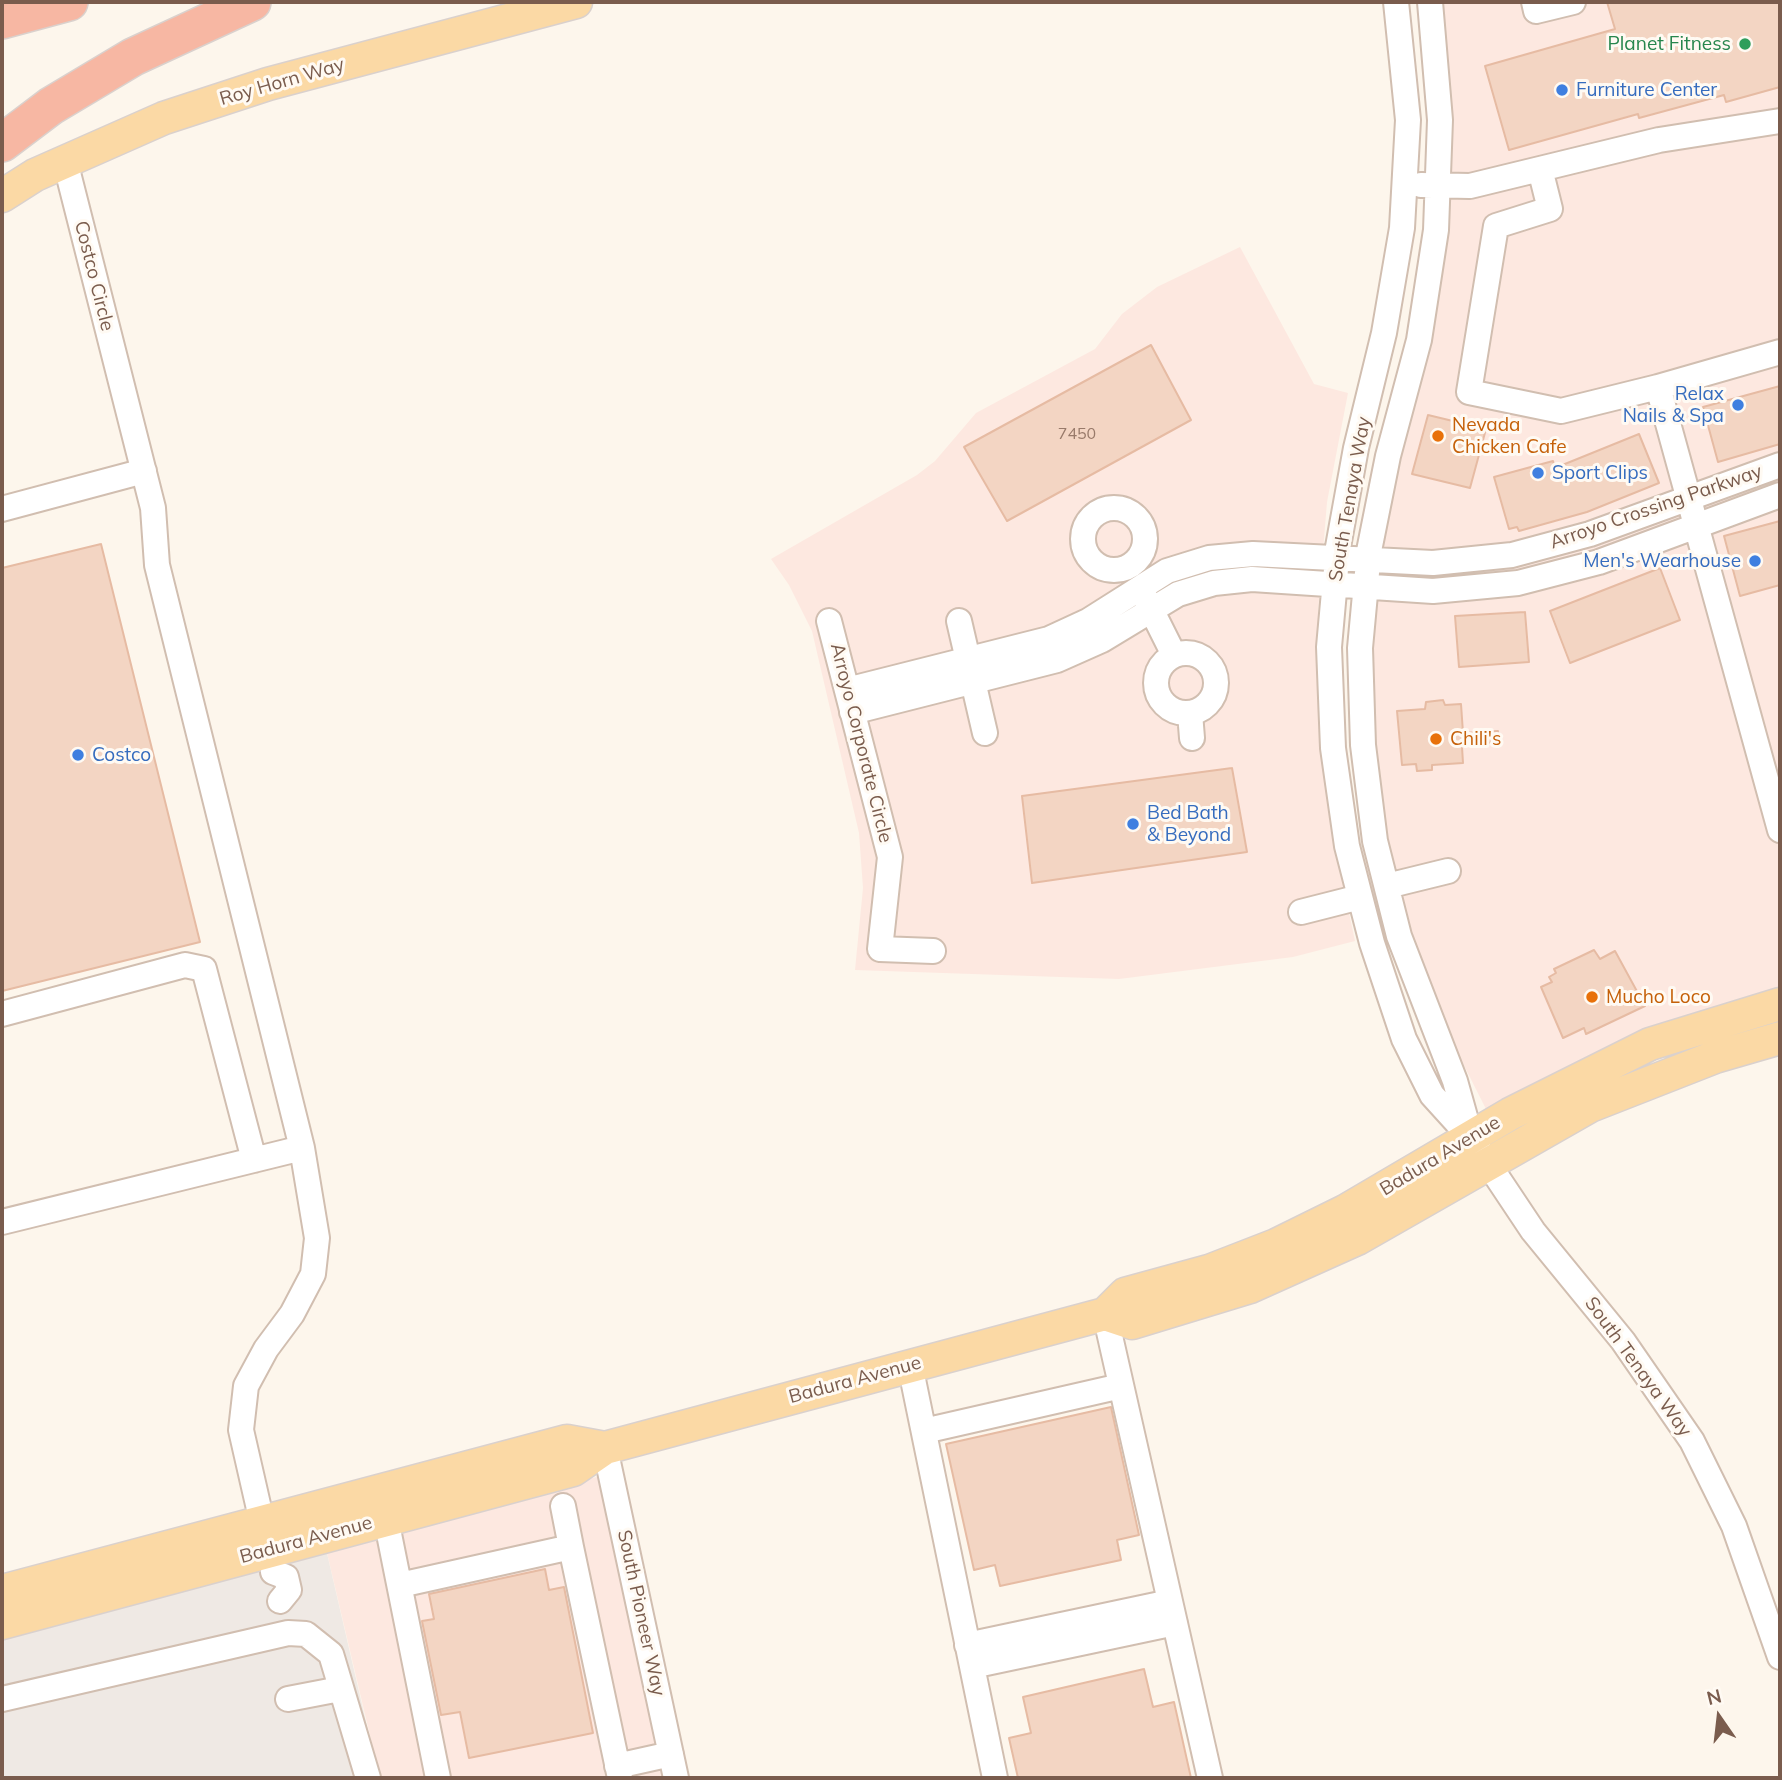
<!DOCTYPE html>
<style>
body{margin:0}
#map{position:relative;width:1782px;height:1780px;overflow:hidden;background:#fdf6ec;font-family:Mulish,sans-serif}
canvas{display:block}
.frame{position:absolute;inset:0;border:4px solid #7a5c4d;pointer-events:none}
.north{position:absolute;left:1684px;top:1682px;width:70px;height:70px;-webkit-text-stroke:5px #fffaf3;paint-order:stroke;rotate:346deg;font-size:19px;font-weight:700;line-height:28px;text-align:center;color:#7a5c4d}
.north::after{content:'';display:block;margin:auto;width:24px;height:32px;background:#7a5c4d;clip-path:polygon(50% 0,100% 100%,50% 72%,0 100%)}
</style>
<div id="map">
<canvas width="1782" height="1780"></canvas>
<div class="frame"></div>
<div class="north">N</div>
</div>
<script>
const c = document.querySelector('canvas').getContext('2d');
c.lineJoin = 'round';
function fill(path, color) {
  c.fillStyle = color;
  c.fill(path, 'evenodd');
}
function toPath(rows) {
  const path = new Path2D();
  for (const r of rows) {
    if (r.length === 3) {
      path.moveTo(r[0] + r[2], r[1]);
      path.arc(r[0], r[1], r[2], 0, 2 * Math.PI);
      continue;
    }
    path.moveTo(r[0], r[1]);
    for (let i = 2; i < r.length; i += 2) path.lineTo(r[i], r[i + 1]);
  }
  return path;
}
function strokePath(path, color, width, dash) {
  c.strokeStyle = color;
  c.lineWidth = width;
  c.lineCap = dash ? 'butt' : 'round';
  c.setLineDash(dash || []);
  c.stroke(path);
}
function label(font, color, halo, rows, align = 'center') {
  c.font = font + ' Mulish,sans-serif';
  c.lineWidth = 6;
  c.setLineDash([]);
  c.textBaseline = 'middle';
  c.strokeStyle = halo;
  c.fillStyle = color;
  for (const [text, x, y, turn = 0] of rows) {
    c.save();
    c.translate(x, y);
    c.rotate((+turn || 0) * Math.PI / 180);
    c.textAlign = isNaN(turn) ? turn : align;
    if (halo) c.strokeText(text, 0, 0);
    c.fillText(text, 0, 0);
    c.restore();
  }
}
fill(toPath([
 [1441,2,1780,2,1780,991,1487,1111,1442,1022,1409,932,1386,839,1374,744,1372,648,1380,553,1399,458,1430,342],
 [1240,247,1314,384,1348,393,1327,502,1318,612,1319,723,1332,833,1355,941,1293,957,1119,979,855,970,863,888,859,833,812,631,789,585,771,559,917,475,935,461,976,413,1095,349,1122,314,1157,287],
 [623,1470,688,1778,380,1778,326,1549]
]), '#fde8e0');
fill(toPath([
 [326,1549,379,1778,2,1778,2,1639]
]), '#efe9e4');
const building = toPath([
 [1607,2,1780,2,1780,87,1726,102,1724,95,1639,118,1638,114,1509,150,1485,66,1615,29,1607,2],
 [1151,345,1191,420,1007,521,964,447,1151,345],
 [1780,386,1780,444,1718,462,1703,407,1780,386],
 [1428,415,1486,429,1470,488,1412,474,1428,415],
 [1639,434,1659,483,1587,512,1519,531,1517,527,1509,529,1494,477,1553,461,1555,468,1639,434],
 [1780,521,1780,585,1740,596,1724,536,1780,521],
 [101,544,200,942,2,991,2,568,101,544],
 [1660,568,1680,620,1570,663,1550,611,1660,568],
 [1525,612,1529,662,1459,667,1455,616,1525,612],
 [1443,700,1445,705,1461,704,1463,733,1498,731,1499,741,1462,747,1463,763,1432,765,1432,770,1417,771,1416,764,1402,765,1397,711,1425,709,1426,702,1443,700],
 [1232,768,1247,852,1032,883,1022,796,1232,768],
 [1594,950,1600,959,1615,951,1645,1006,1586,1034,1584,1028,1563,1038,1541,987,1552,982,1549,977,1556,973,1554,969,1594,950],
 [1111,1407,1139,1535,1117,1540,1121,1560,1000,1586,995,1565,974,1570,946,1444,1111,1407],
 [545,1569,549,1590,564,1587,593,1733,469,1758,460,1712,441,1715,422,1621,434,1619,429,1594,545,1569],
 [1144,1669,1153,1707,1174,1702,1191,1778,1018,1778,1009,1738,1031,1733,1023,1697,1144,1669]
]);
fill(building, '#f3d5c3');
strokePath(building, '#e6bba3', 2);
const minor = toPath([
 [1396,2,1408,120,1402,228,1384,333,1356,448,1338,547,1329,647,1333,748,1347,846,1372,943,1404,1039,1432,1095,1471,1138,1533,1231,1623,1341,1692,1441,1734,1526,1780,1657],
 [1430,2,1440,120,1436,230,1419,340,1388,456,1369,551,1360,648,1363,745,1375,841,1399,936,1455,1081,1469,1131],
 [1534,2,1536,11,1573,2],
 [65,161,153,508,157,565,302,1148,317,1238,313,1274,292,1314,266,1349,246,1386,241,1430,262,1522],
 [1540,169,1550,209,1496,226,1469,392,1561,411,1658,387,1780,830],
 [1421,185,1470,186,1659,140,1780,121],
 [1658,387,1780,352],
 [1114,539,31],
 [2,509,144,471],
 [1144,595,1174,655],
 [829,621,890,857,880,949,933,951],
 [959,621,985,733],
 [1186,683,30],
 [847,690,1049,639,1088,621,1167,571,1209,558,1253,554,1433,563,1512,555,1590,534,1780,465],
 [852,712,1057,660,1102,640,1178,594,1214,583,1252,579,1433,591,1518,583,1599,562,1780,495],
 [1190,713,1192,738],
 [1387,886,1448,871],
 [1301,912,1360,897],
 [2,1014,185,965,204,969,254,1160],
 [2,1222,302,1148],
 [1105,1314,1210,1778],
 [910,1365,995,1778],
 [924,1431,1121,1386],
 [605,1448,676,1778],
 [563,1506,571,1547],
 [386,1519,438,1778],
 [273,1572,286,1577,289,1590,280,1601],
 [400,1585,571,1547,620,1778],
 [967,1645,1170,1602],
 [972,1666,1175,1623],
 [2,1699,288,1633,306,1634,331,1654,368,1778],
 [288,1699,340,1689],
 [617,1766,671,1754]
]);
const major = toPath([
 [2,196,35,175,164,118,268,84,576,2],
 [1105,1314,1132,1323,1250,1287,1357,1239,1590,1106,1715,1057,1780,1038],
 [2,1591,567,1441,605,1448],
 [2,1623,573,1470,605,1448,1105,1314,1125,1294,1209,1271,1276,1245,1345,1211,1510,1114,1650,1044,1780,1004]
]);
const highway = toPath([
 [2,20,69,2],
 [2,143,51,106,133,57,252,2]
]);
strokePath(minor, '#d1beb0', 28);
strokePath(major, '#dad1cd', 35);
strokePath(highway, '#dad1cd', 40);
strokePath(minor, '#fff', 24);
strokePath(major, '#fbd9a5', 32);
strokePath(highway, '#f7b7a3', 37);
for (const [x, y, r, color] of [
 [1745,44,7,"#2e9e5b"],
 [1562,90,7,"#3f7fe0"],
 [1738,405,7,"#3f7fe0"],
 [1438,436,7,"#e8710a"],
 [1538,473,7,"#3f7fe0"],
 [1755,561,7,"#3f7fe0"],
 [1436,739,7,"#e8710a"],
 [78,755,7,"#3f7fe0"],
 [1133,824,7,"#3f7fe0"],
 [1592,997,7,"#e8710a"]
]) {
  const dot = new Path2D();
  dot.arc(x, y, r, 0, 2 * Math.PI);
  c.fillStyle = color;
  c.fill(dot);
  strokePath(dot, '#fffaf3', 2.5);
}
label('16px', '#987a6a', null, [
 ["7450",1077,434]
]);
label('19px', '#27864d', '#fffaf3', [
 ["Planet Fitness",1731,44]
], 'right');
label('19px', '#7a5c4d', '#fffaf3', [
 ["Roy Horn Way",282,82,-16],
 ["Costco Circle",94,276,76],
 ["South Tenaya Way",1350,499,-80],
 ["Arroyo Crossing Parkway",1656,507,-19],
 ["Arroyo Corporate Circle",861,743,76],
 ["Badura Avenue",1440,1156,-31],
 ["South Tenaya Way",1638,1367,54],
 ["Badura Avenue",855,1380,-15],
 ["Badura Avenue",306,1540,-15],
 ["South Pioneer Way",641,1613,78]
]);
label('19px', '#366cbe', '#fffaf3', [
 ["Furniture Center",1576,90],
 ["Relax",1724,394,"right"],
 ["Nails & Spa",1724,416,"right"],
 ["Sport Clips",1552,473],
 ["Men's Wearhouse",1741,561,"right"],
 ["Costco",92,755],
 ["Bed Bath",1147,813],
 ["& Beyond",1147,835]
], 'left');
label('19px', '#c56008', '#fffaf3', [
 ["Nevada",1452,425],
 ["Chicken Cafe",1452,447],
 ["Chili's",1450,739],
 ["Mucho Loco",1606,997]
], 'left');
</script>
